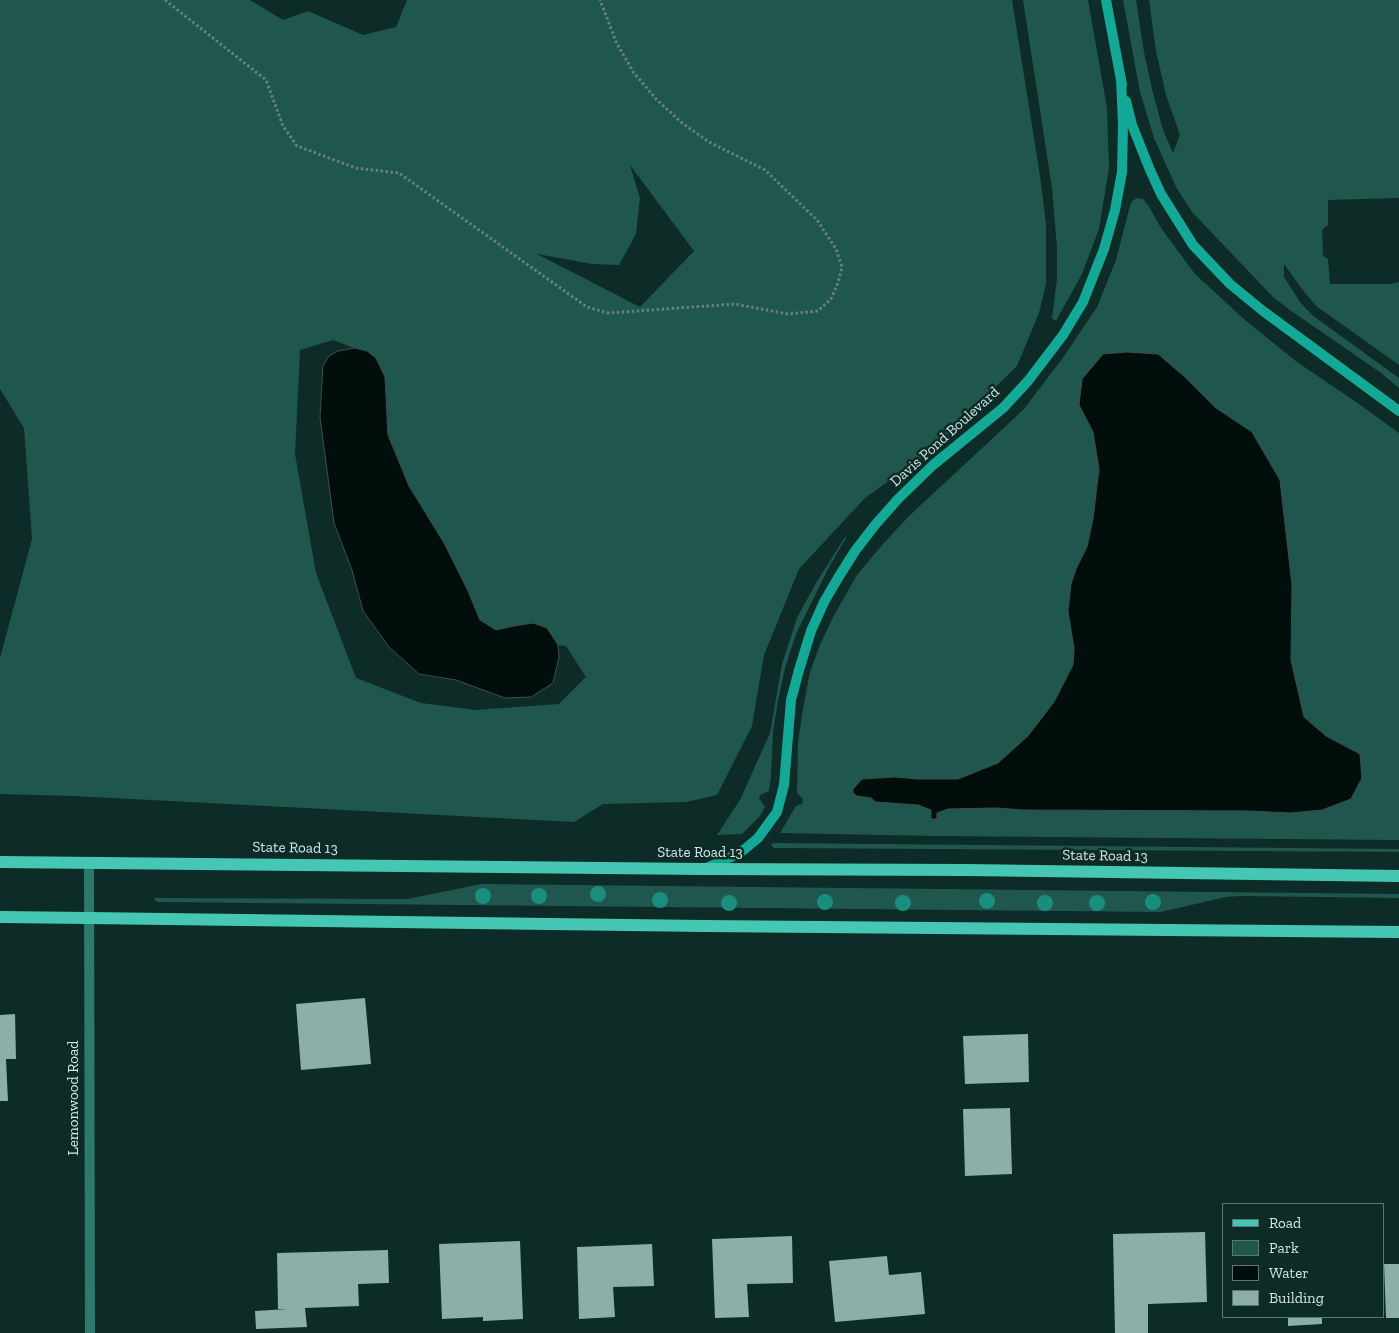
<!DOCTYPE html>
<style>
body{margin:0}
#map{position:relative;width:1399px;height:1333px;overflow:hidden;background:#0d2c27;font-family:"Zilla Slab",serif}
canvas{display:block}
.legend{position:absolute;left:1222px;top:1203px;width:162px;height:115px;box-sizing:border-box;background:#0d2c27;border:1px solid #5d7671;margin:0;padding:6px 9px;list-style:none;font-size:15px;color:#d4e5e1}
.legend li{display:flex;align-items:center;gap:10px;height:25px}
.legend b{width:25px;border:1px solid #5d7671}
</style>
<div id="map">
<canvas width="1399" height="1333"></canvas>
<ul class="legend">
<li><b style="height:6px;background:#46c7b4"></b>Road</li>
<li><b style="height:14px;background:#1f564d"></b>Park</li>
<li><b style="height:14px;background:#020e0c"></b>Water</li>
<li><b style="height:14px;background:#8dafa8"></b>Building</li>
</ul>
</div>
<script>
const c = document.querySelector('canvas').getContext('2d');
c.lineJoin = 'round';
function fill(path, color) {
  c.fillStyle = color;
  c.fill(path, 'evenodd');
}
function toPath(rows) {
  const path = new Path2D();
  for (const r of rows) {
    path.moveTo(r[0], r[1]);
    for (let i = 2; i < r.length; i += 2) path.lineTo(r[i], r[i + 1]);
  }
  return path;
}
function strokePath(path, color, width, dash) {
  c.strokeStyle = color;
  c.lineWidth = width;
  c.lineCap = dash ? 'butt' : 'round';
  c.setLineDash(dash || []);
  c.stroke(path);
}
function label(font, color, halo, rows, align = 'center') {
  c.font = font + ' "Zilla Slab",serif';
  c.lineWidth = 5;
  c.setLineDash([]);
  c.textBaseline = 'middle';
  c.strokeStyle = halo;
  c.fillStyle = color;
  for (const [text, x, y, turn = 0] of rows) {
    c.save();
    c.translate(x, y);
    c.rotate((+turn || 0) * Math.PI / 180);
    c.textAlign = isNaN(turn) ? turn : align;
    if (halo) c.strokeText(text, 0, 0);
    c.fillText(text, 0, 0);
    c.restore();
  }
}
fill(toPath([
 [0,0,250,0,283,20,308,11,363,35,396,27,407,0,1012,0,1040,176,1046,224,1046,284,1039,313,1017,366,931,451,865,498,799,569,764,655,752,726,717,795,686,802,603,804,574,822,74,796,0,794,0,658,32,539,24,428,0,389],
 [630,165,694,251,640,307,537,254,592,264,619,265,636,234,640,198],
 [333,340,354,348,367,351,385,377,388,434,409,486,444,543,468,591,480,620,496,630,514,626,533,623,547,628,558,645,566,646,586,677,559,704,475,710,421,703,356,678,316,573,295,454,300,350],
 [1023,0,1088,0,1107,108,1109,168,1099,229,1082,274,1056,321,1052,318,1057,279,1057,248,1052,188],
 [1123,0,1136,0,1144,52,1152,89,1163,130,1173,153,1180,135,1166,95,1156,51,1149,0,1399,0,1399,198,1328,200,1328,225,1322,230,1323,256,1328,259,1330,284,1389,284,1399,282,1399,365,1316,306,1302,289,1284,264,1284,277,1300,302,1312,315,1399,378,1399,388,1381,373,1290,310,1273,297,1192,212,1176,187,1154,138,1140,92],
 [1137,198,1143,199,1148,205,1161,228,1195,274,1245,320,1297,362,1356,402,1399,433,1399,840,934,836,780,833,796,806,802,804,803,799,797,793,798,741,803,709,810,672,820,645,833,617,857,575,882,545,909,516,1023,410,1062,359,1097,307,1116,260,1130,206,1132,201],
 [1158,354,1185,377,1216,408,1252,432,1292,585,1291,660,1304,717,1326,736,1360,754,1291,813,1248,811,1022,810,997,808,948,809,936,813,937,819,932,819,931,810,918,805,876,802,871,798,857,796,862,779,895,777,917,779,958,779,998,763,1028,736,1054,702,1073,665,1074,648,1068,611,1071,584,1076,569,1087,547,1093,519,1099,469,1093,432,1079,405],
 [845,537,846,538,828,569,796,634,785,668,778,701,773,732,771,776,769,791,760,795,759,798,765,807,760,816,742,834,717,835,740,800,770,733,782,664,797,618,816,583],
 [773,843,1399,849,1399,852,774,848,771,845],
 [481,884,1399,894,1399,898,1239,896,1226,897,1161,912,158,902,154,900,155,898,158,898,407,899]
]), '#1f564d');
const water = toPath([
 [355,348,367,351,376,358,385,377,388,435,409,486,444,543,468,591,480,620,496,630,514,626,533,623,547,628,558,645,559,657,553,683,531,697,505,698,456,680,419,674,389,647,363,611,352,570,334,523,320,417,323,366,329,356,338,351,355,348],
 [1127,352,1158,354,1185,377,1216,408,1252,432,1280,480,1292,585,1291,660,1304,717,1326,736,1360,754,1362,778,1351,799,1322,810,1291,813,1248,811,1022,810,997,808,948,809,937,813,937,819,931,819,931,810,918,805,876,802,871,798,857,796,853,793,853,789,862,779,895,777,917,779,958,779,998,763,1028,736,1054,702,1073,665,1074,648,1068,611,1071,584,1076,569,1087,547,1093,519,1099,469,1093,432,1079,405,1082,379,1103,354,1127,352]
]);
fill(water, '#020e0c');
strokePath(water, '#414e4c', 1);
fill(toPath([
 [365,998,371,1064,301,1070,296,1004],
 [15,1014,16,1059,6,1059,8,1101,0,1101,0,1015],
 [1028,1034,1029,1082,965,1084,963,1036],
 [1010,1108,1012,1174,965,1176,963,1109],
 [1205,1232,1207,1302,1148,1304,1148,1333,1115,1333,1113,1234],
 [792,1236,793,1283,747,1284,749,1317,715,1318,712,1239],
 [520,1241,523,1319,483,1321,483,1317,442,1319,439,1244],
 [652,1244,654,1286,613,1287,615,1317,579,1319,577,1247],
 [388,1250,389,1283,358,1284,359,1306,305,1308,307,1327,256,1329,255,1311,287,1309,278,1309,277,1253],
 [887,1256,889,1275,921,1272,925,1314,835,1322,829,1261],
 [1384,1264,1399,1264,1399,1318,1386,1318],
 [1288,1317,1322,1317,1322,1324,1288,1326]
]), '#8dafa8');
strokePath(toPath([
 [165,0,266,80,283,126,297,146,356,168,399,173,587,307,608,313,735,304,788,314,818,311,831,299,838,283,842,267,836,249,817,220,765,170,709,142,682,123,657,100,634,73,617,44,600,0]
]), '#67807c', 3, [2.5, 2.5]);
strokePath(toPath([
 [89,862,90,1333]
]), '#2e796d', 10);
strokePath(toPath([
 [1106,0,1122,85],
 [1126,101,1132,125,1150,170,1161,194,1193,245,1230,284,1263,311,1399,411],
 [706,868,740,853,758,838,777,812,784,785,791,700,799,670,811,631,824,602,838,578,855,551,875,525,898,499,933,465,1003,408,1028,381,1063,335,1083,302,1104,249,1115,210,1122,172,1123,125,1121,78]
]), '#14a896', 10);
strokePath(toPath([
 [0,862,703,869,967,870,1399,876],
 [0,917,89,918,704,926,1399,932]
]), '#46c7b4', 12);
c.fillStyle = '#1b8d7e';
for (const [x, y] of [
 [598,894],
 [483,896],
 [539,896],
 [660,900],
 [987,901],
 [825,902],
 [1153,902],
 [729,903],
 [903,903],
 [1045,903],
 [1097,903]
]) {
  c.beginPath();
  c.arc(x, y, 8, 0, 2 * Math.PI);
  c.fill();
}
label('15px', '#d4e5e1', '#0d2c27', [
 ["Davis Pond Boulevard",945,437,-42],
 ["State Road 13",295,848,1],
 ["State Road 13",700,853],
 ["State Road 13",1105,856,1],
 ["Lemonwood Road",74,1098,-90]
]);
</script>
